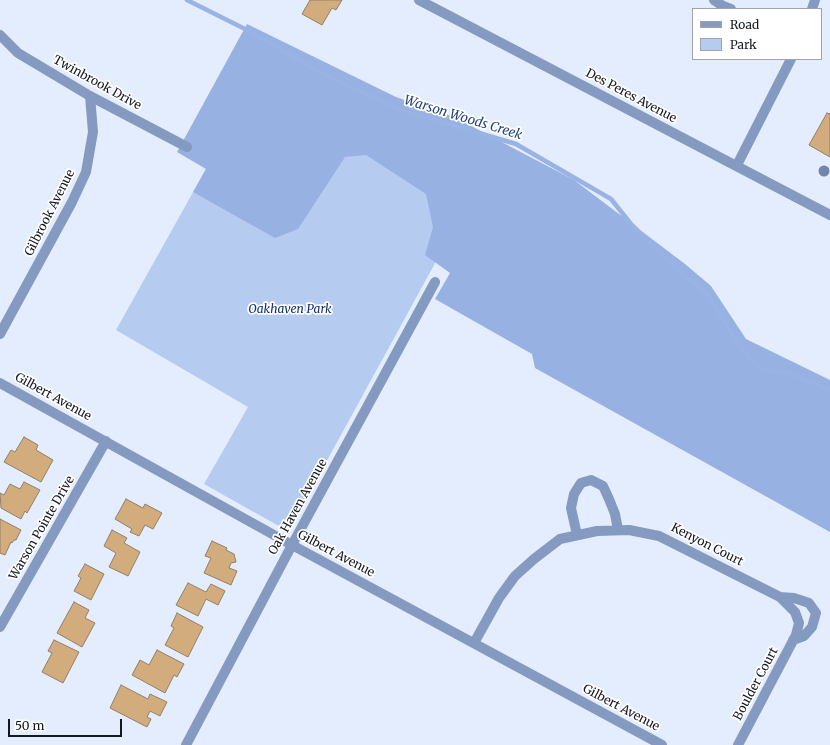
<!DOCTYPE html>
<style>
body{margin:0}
#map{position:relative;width:830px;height:745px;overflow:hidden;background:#e4edfd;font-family:Merriweather,serif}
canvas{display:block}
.legend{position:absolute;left:692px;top:8px;width:130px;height:52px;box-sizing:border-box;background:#fff;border:1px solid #a1a3a6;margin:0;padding:5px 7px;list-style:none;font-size:12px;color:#131821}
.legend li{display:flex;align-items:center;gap:8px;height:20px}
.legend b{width:20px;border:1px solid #a1a3a6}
.scale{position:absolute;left:8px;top:719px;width:114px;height:18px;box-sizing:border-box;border:2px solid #131821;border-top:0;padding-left:5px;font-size:12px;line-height:14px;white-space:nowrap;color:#131821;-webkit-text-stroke:3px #fff;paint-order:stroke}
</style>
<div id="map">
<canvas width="830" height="745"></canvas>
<ul class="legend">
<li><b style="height:5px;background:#859ac0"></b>Road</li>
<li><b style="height:11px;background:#b6cbf0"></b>Park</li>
</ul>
<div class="scale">50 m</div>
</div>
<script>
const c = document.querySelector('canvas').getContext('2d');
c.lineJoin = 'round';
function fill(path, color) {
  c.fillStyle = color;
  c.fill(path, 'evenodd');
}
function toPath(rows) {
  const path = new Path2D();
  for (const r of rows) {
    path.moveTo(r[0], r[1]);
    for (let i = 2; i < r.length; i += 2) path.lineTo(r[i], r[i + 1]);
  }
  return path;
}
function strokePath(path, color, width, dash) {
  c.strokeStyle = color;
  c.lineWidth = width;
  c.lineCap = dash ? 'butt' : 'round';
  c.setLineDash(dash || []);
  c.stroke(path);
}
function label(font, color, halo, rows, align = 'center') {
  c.font = font + ' Merriweather,serif';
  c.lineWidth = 3.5;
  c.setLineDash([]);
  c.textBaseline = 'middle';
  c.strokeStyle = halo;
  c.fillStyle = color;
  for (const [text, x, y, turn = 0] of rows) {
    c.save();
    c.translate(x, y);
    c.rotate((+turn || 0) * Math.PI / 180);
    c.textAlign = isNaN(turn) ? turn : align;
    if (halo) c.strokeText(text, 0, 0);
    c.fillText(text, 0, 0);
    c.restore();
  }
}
fill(toPath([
 [345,78,491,161,295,519,282,526,277,525,204,484,248,407,116,330,206,169]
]), '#b6cbf0');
fill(toPath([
 [247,24,396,97,454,117,574,180,685,264,711,286,746,339,830,380,830,532,535,368,532,354,435,299,450,273,425,255,433,227,426,194,366,155,345,157,298,229,275,238,193,192,206,169,177,152]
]), '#96b1e2');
strokePath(toPath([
 [187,0,247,30,320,72,395,108,516,144,611,199,631,224,678,270,708,295,740,347,761,370,788,373,830,390]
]), '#98b3e4', 4.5);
const building = toPath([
 [310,0,342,0,336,10,332,8,322,25,302,14,310,0],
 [827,113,830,114,830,157,809,145,827,113],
 [24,437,38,445,36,450,53,460,41,482,4,462,11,450,15,452,24,437],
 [24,482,40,490,27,513,25,511,21,519,1,508,0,493,4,495,10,484,20,489,24,482],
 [126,499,143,508,145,504,162,513,153,529,145,525,139,536,130,532,132,529,115,519,126,499],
 [0,519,21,530,16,540,14,540,12,543,11,542,5,555,0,553,0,519],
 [112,530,127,538,124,543,140,552,128,576,109,567,116,553,104,546,112,530],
 [212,541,227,548,226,550,234,554,236,562,231,563,229,568,237,571,231,585,204,573,211,558,205,556,212,541],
 [85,564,104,574,91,600,74,591,81,578,78,576,85,564],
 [188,583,206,592,211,584,225,591,218,605,206,599,198,616,176,605,188,583],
 [74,602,89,610,85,618,95,623,82,647,57,633,74,602],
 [177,613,203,627,188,657,165,645,174,628,171,626,177,613],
 [54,640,79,652,63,683,42,672,52,653,48,651,54,640],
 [157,650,184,664,177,677,174,675,165,693,132,675,140,660,149,665,157,650],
 [121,685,148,699,150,694,167,702,160,716,150,711,147,717,151,719,147,727,110,708,121,685]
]);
fill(building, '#d3ac7d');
strokePath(building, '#927f68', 1);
strokePath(toPath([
 [419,0,830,215],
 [714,0,723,6,731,9],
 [812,9,815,0],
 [0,35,18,53,90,96,187,147],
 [737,165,791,59],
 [0,334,72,202,86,172,93,132,90,96],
 [0,383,292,545,662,745],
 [577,535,571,508,574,494,581,483,591,480,603,486,609,499,615,514,618,530],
 [780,597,794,598,809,603,816,613,812,627,804,636,793,640],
 [0,627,106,441],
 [474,643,499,598,515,576,534,559,560,539,597,531,629,530,659,536,780,597,795,612,799,623,796,635,738,745],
 [186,745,292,545,435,282]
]), '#859ac0', 10);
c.fillStyle = '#7185ac';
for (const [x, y] of [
 [824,171]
]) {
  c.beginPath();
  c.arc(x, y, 5.5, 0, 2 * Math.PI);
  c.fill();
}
label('12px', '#131821', '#fff', [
 ["Twinbrook Drive",97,83,29],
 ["Des Peres Avenue",631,96,28],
 ["Gilbrook Avenue",50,213,-63],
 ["Gilbert Avenue",53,397,29],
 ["Oak Haven Avenue",298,507,-61],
 ["Warson Pointe Drive",42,528,-60],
 ["Kenyon Court",707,545,27],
 ["Gilbert Avenue",336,554,28],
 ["Boulder Court",756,684,-62],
 ["Gilbert Avenue",621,708,28]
]);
label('italic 12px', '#13306a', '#fff', [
 ["Oakhaven Park",290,310]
]);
label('italic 13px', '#25437f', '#fff', [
 ["Warson Woods Creek",463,118,17]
]);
</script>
